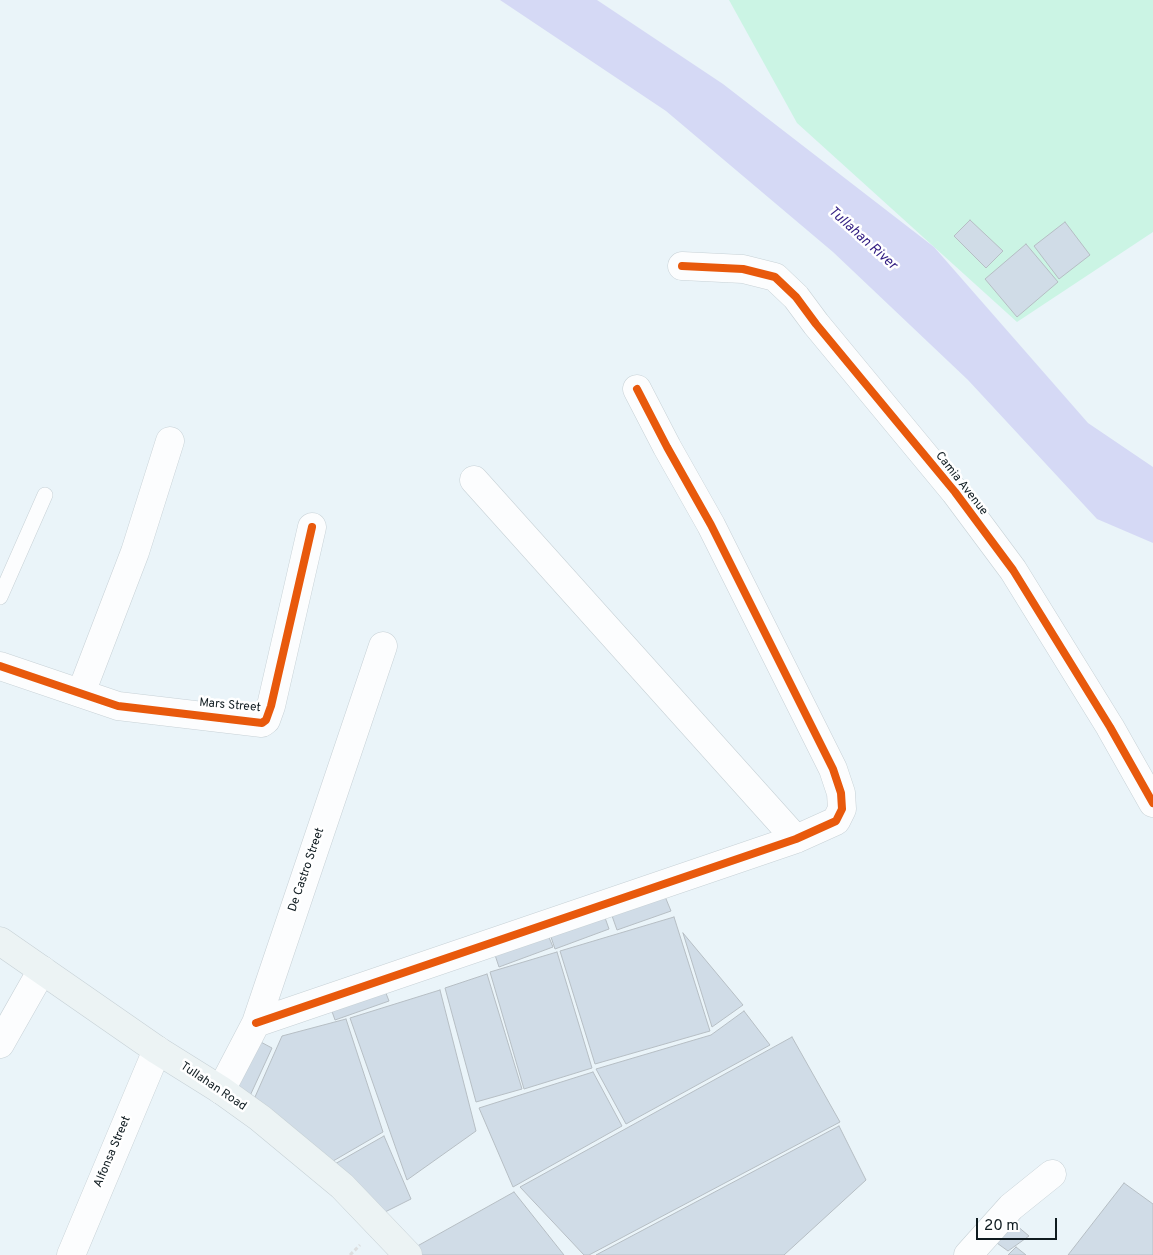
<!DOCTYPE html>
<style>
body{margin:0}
#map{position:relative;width:1153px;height:1255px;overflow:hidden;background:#eaf4f9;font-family:Overpass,sans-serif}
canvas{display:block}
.scale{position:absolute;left:976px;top:1218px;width:81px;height:22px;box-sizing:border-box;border:2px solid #0f1b20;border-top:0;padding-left:6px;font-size:15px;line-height:18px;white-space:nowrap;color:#0f1b20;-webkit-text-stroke:4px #fff;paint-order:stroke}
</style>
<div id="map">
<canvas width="1153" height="1255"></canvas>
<div class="scale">20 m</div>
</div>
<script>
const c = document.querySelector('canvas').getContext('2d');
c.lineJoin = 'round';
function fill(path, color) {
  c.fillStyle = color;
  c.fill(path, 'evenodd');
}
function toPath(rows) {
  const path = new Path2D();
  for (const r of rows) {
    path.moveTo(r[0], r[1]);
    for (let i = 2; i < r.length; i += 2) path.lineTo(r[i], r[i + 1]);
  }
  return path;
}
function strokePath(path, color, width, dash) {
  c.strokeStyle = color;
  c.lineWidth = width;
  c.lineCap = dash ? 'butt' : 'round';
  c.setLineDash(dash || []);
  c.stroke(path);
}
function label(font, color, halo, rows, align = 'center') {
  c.font = font + ' Overpass,sans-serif';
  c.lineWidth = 5;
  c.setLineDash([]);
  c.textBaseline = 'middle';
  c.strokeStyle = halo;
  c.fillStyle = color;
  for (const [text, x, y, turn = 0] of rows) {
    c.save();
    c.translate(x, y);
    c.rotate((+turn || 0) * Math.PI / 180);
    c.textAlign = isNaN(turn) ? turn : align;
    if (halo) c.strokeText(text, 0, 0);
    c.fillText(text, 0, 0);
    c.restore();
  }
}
fill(toPath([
 [729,0,1153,0,1153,232,1017,322,797,123]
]), '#cbf4e4');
fill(toPath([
 [500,0,597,0,723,84,934,247,1088,423,1153,467,1153,543,1097,519,968,380,833,252,666,111]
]), '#d5d9f5');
const building = toPath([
 [970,220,1003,251,986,268,954,236,970,220],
 [1065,222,1090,255,1059,279,1034,246,1065,222],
 [1026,244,1058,282,1017,317,985,279,1026,244],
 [664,894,671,911,617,930,611,913,664,894],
 [603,912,609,929,555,949,549,931,603,912],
 [674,917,710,1031,595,1064,560,951,674,917],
 [546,930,553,947,499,967,493,949,546,930],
 [683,933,743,1005,712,1027,683,933],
 [557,952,592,1068,524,1089,490,972,557,952],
 [487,974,522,1089,476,1102,445,988,487,974],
 [382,983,389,1001,335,1020,329,1003,382,983],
 [440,990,476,1131,407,1180,350,1018,440,990],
 [744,1011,770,1045,626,1124,596,1069,711,1035,744,1011],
 [346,1019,383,1132,328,1164,255,1097,282,1036,346,1019],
 [792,1037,840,1122,589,1255,584,1255,520,1187,792,1037],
 [257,1040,272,1048,249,1098,234,1089,257,1040],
 [593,1072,622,1126,513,1187,479,1108,593,1072],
 [839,1126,866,1180,784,1255,596,1255,839,1126],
 [384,1136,411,1199,381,1214,333,1165,384,1136],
 [1124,1183,1153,1204,1153,1255,1068,1255,1124,1183],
 [514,1192,564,1255,417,1255,412,1249,514,1192],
 [1009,1219,1029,1236,1008,1251,990,1238,1009,1219],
 [1016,1247,1026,1255,1008,1255,1016,1247]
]);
fill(building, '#d0dce7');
strokePath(building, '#b6bec4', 1);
const service = toPath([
 [0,597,45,495]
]);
const minor = toPath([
 [682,266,743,269,775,277,796,297,816,324,955,492,1013,570,1110,727,1153,803],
 [474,480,796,839],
 [0,666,118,706,262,723,266,720,271,706,312,527],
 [81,693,135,552,170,441],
 [256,1023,796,839,836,821,842,809,841,793,833,769,711,525,667,447,637,389],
 [0,1044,42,970],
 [221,1090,256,1023,383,646],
 [71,1255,157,1050],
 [968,1255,1011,1207,1052,1174]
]);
const secondary = toPath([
 [0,941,157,1050,221,1090,260,1118,342,1186,408,1255]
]);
strokePath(service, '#c7d1d6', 16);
strokePath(minor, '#c7d1d6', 29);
strokePath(secondary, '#c7d1d6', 29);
strokePath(toPath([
 [350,1255,360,1245]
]), '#dcdfe0', 3, [4, 2.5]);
strokePath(service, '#fcfdfe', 15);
strokePath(minor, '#fcfdfe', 28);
strokePath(secondary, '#ecf3f4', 28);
strokePath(toPath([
 [682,266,743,269,775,277,796,297,816,324,955,492,1013,570,1110,727,1153,803],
 [0,666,118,706,262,723,266,720,271,706,312,527],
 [256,1023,796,839,836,821,842,809,841,793,833,769,711,525,667,447,637,389]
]), '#e8590c', 8);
label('12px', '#0f1b20', '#fff', [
 ["Camia Avenue",961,484,52],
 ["Mars Street",230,706,5],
 ["De Castro Street",307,870,-71],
 ["Tullahan Road",213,1087,34],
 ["Alfonsa Street",113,1152,-67]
]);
label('italic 14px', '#311c81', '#fff', [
 ["Tullahan River",862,239,42]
]);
</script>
